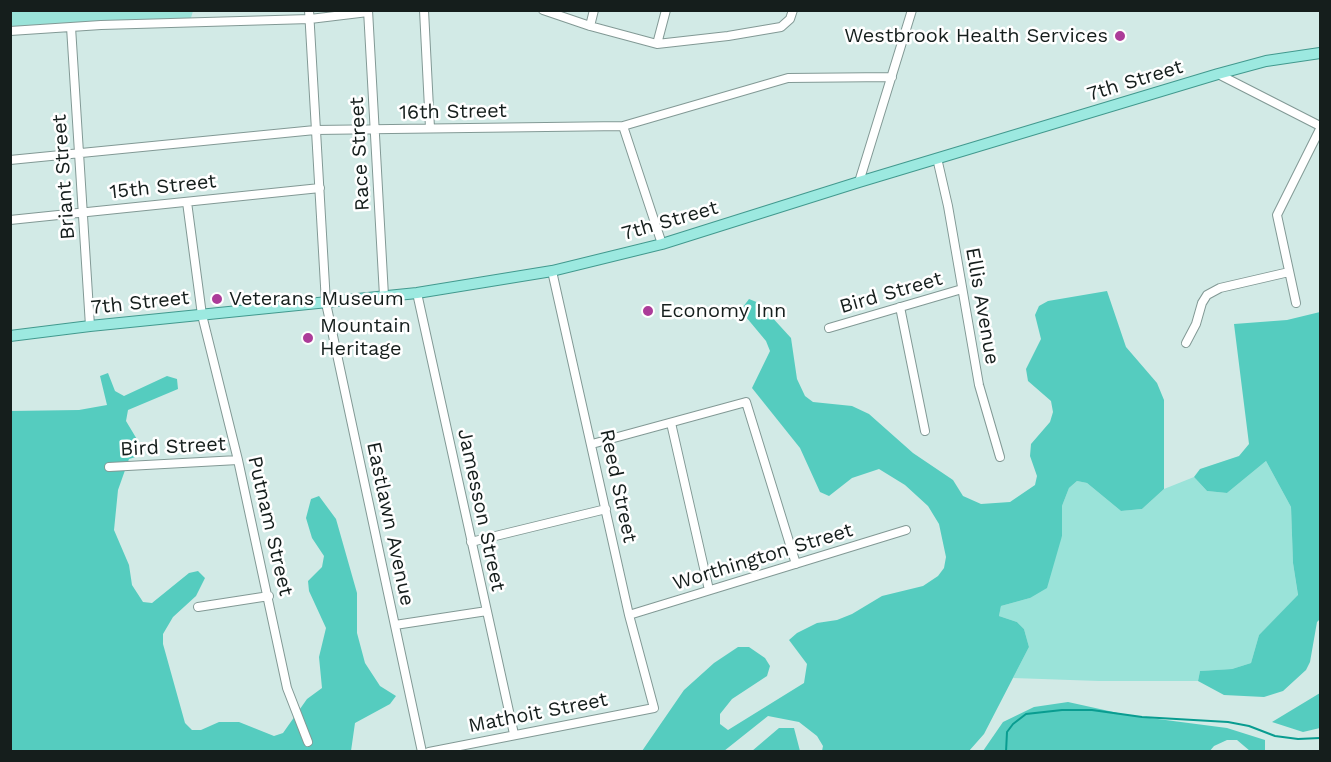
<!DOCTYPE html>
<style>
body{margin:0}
#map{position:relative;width:1331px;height:762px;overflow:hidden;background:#d2eae6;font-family:"Work Sans",sans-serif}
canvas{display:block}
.frame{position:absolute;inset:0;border:12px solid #151e1c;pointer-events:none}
</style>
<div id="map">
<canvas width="1331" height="762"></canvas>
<div class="frame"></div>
</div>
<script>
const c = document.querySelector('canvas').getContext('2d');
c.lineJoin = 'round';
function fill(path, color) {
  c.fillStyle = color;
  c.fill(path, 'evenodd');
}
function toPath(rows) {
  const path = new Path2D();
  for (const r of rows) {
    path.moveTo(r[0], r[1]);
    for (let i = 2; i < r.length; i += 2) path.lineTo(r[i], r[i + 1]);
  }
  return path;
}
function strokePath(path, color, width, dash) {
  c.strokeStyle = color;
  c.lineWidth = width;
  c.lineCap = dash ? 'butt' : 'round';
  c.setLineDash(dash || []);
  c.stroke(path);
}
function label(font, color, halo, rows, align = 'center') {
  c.font = font + ' "Work Sans",sans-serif';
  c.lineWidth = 5;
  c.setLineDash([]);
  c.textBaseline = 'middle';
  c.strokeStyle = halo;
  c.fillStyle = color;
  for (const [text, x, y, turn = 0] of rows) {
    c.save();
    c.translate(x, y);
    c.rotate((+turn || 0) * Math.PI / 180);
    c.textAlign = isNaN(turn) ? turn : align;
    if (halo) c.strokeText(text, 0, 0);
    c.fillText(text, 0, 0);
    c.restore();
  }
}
fill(toPath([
 [11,11,193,11,190,21,11,31],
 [1266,461,1291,507,1293,563,1298,596,1259,635,1251,663,1232,669,1200,671,1198,681,1099,681,1013,678,1029,647,1024,629,1017,622,999,616,1001,606,1030,598,1062,536,1062,506,1069,488,1077,481,1087,483,1121,511,1142,509,1164,489,1194,477,1207,491,1227,493]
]), '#9ae3d9');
fill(toPath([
 [1107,291,1126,347,1157,383,1164,400,1164,489,1142,509,1121,511,1087,483,1077,481,1069,488,1062,506,1062,536,1047,588,1030,598,1001,606,999,616,1017,622,1024,629,1029,647,984,734,969,751,822,751,823,746,817,736,799,722,768,716,724,751,642,751,684,690,714,663,738,647,749,647,765,658,770,666,767,676,732,699,720,714,720,724,728,730,804,683,807,664,789,640,797,633,817,623,837,620,852,614,882,596,923,586,938,576,944,568,946,557,939,524,928,506,905,485,879,469,852,478,829,496,820,492,800,448,752,388,770,351,766,341,746,317,743,307,749,299,759,303,791,338,797,379,805,396,813,402,852,406,869,414,913,453,953,480,963,496,981,504,1010,502,1035,485,1037,476,1030,456,1031,444,1050,422,1053,412,1051,401,1028,381,1026,369,1041,339,1035,315,1039,306,1048,301],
 [1320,312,1320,619,1317,622,1310,662,1306,670,1283,691,1264,697,1224,695,1198,681,1200,671,1232,669,1251,663,1259,635,1298,595,1293,563,1291,507,1266,461,1227,493,1207,491,1194,477,1200,469,1239,456,1249,444,1234,324,1287,320],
 [108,373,115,391,124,396,167,376,177,379,178,389,128,410,126,421,141,446,139,456,129,459,118,490,114,530,129,565,132,585,143,602,152,603,189,573,198,571,205,578,196,596,173,617,163,634,163,644,185,723,192,730,201,730,219,722,239,722,274,736,283,733,307,699,322,688,319,657,326,628,309,591,308,581,322,567,324,556,312,538,306,518,311,499,319,496,336,519,357,593,357,633,365,663,380,686,396,696,390,704,355,723,351,751,11,751,10,411,79,410,107,405,100,376],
 [1320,693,1320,728,1303,732,1272,722],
 [1068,702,1127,715,1227,728,1265,740,1265,751,1250,751,1237,740,1227,740,1214,746,1209,752,983,751,1003,722,1034,707],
 [779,728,794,728,800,751,752,751]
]), '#55ccbf');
strokePath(toPath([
 [1006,752,1007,732,1013,724,1026,714,1062,710,1092,710,1142,717,1228,722,1249,726,1275,736,1298,739,1320,738]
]), '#099c90', 2);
const minor = toPath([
 [309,10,326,303,422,752],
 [368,10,384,296],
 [424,10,430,128],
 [543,10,590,26,657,44,728,36,781,27,790,19,793,10],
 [590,26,594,10],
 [71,27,90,326],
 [10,31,101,25,310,19,368,12],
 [657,44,666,10],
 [1218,74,1320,126],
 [623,126,662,244],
 [937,158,948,206,979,385,1000,457],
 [10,160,315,130,623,126,788,78,892,77],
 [859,182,912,10],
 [187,202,202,315,238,460,287,688,308,742],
 [10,220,320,188],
 [417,293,514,734],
 [1296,303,1277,215,1320,129],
 [900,307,925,431],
 [829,328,962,289],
 [1186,343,1196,324,1202,303,1207,295,1220,288,1289,272],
 [671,423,709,590],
 [592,444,746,402,796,564],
 [109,467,238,460],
 [471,542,606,509],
 [198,607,269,596],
 [629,615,906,530],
 [395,625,487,611],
 [429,752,654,708,629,615,552,271]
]);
const major = toPath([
 [10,336,90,326,417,293,552,271,662,244,859,182,1218,74,1266,61,1320,53]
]);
strokePath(minor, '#829995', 10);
strokePath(major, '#42998e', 12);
strokePath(minor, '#fff', 8);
strokePath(major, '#9ce9e0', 10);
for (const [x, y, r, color] of [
 [1120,36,6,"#ac3c99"],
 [217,299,6,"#ac3c99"],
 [648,311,6,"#ac3c99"],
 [308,338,6,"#ac3c99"]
]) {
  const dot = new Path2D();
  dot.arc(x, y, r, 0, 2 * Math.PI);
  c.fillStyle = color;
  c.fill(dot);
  strokePath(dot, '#fff', 2);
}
label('20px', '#151e1c', '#fff', [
 ["Westbrook Health Services",1108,36,"right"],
 ["Veterans Museum",229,299],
 ["Economy Inn",660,311],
 ["Mountain",320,326],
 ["Heritage",320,349]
], 'left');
label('20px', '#151e1c', '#fff', [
 ["7th Street",1135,81,-17],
 ["16th Street",453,112,-1],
 ["Race Street",360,154,-93],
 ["Briant Street",64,177,-94],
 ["15th Street",163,187,-6],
 ["7th Street",670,221,-16],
 ["Bird Street",891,293,-16],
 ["7th Street",140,303,-6],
 ["Ellis Avenue",982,306,80],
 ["Bird Street",173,447,-3],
 ["Reed Street",618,486,78],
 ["Jamesson Street",481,510,78],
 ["Eastlawn Avenue",390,524,78],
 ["Putnam Street",270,526,77],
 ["Worthington Street",763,557,-17],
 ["Mathoit Street",538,713,-11]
]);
</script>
